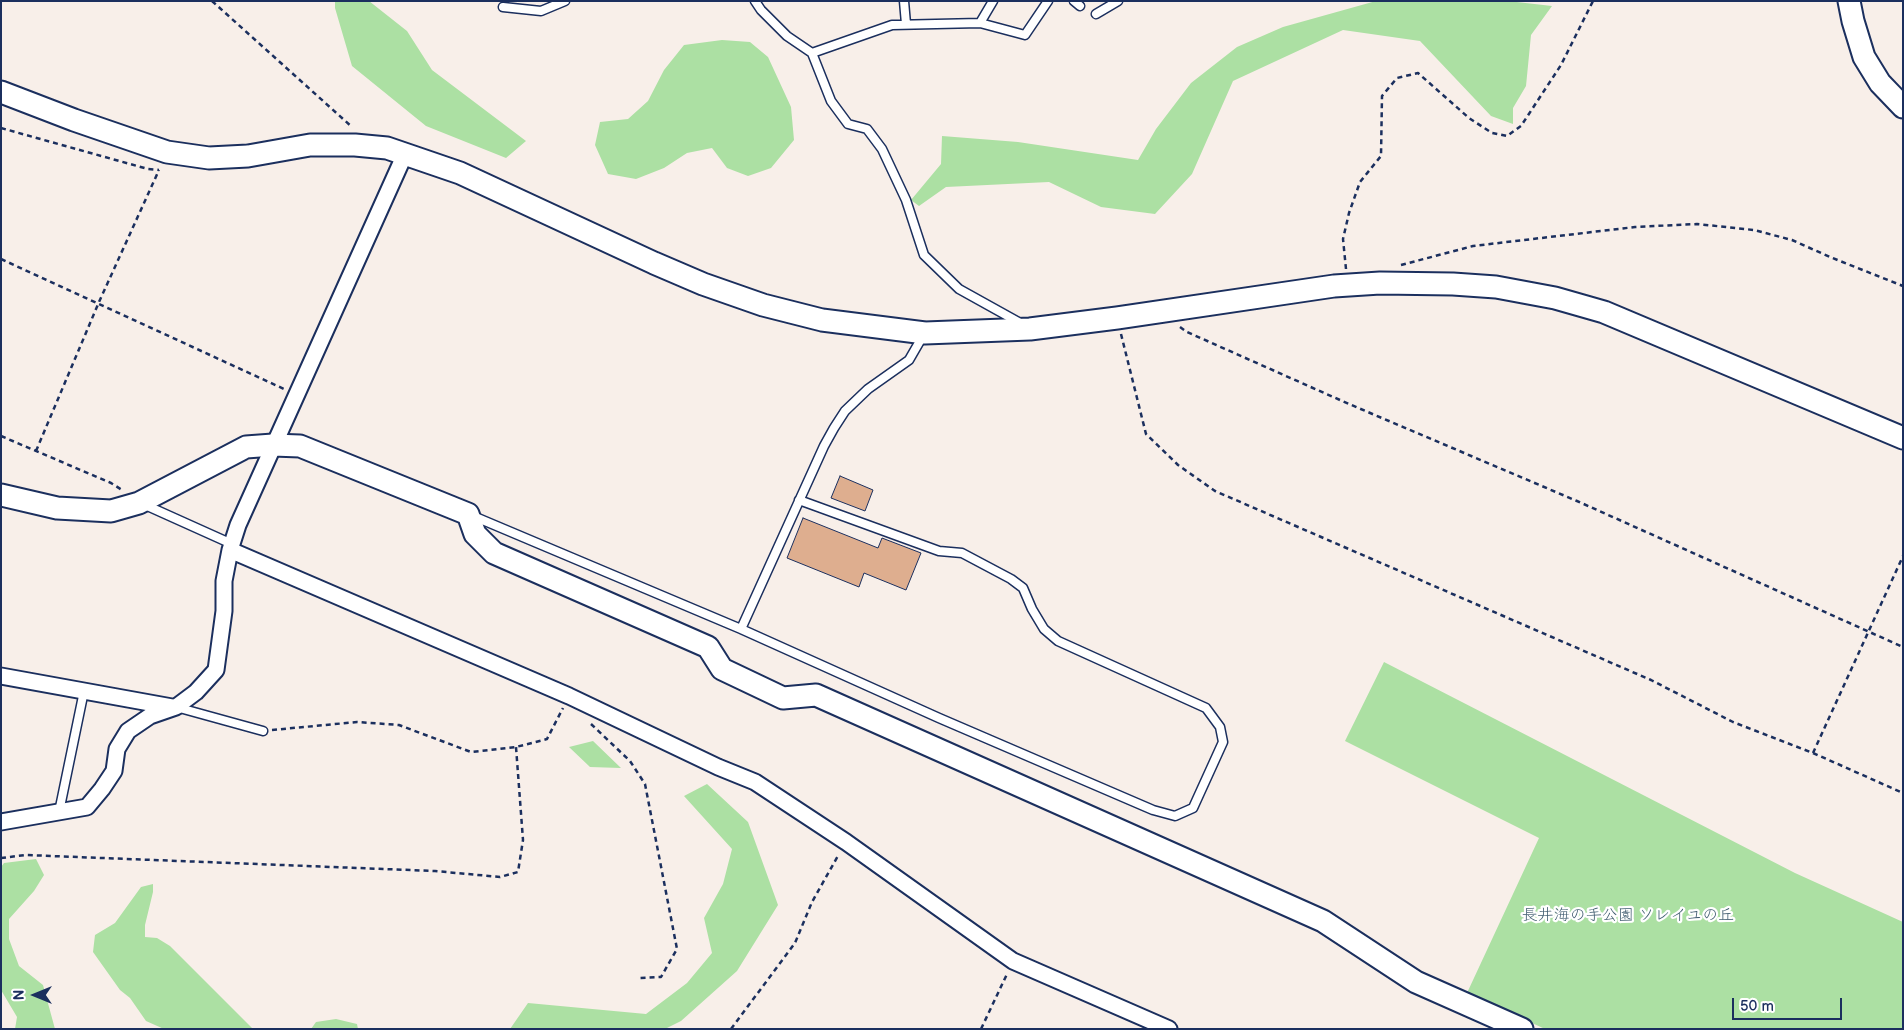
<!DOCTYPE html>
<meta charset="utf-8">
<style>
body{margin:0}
#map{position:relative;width:1904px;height:1030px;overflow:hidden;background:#f8efe9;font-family:"Balsamiq Sans",sans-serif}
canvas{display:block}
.frame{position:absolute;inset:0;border:2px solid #1b2f5e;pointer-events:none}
.north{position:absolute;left:10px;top:970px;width:50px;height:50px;-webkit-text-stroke:4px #fff;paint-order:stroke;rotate:270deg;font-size:14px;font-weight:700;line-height:20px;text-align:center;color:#1b2f5e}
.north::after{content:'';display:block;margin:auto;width:18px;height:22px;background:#1b2f5e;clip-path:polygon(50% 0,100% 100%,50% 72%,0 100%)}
.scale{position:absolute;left:1732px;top:998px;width:110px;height:22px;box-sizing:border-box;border:2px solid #1b2f5e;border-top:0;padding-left:6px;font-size:15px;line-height:18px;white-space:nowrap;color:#1b2f5e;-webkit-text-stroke:4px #fff;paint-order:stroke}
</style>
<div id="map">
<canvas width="1904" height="1030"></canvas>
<div class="frame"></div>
<div class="north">N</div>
<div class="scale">50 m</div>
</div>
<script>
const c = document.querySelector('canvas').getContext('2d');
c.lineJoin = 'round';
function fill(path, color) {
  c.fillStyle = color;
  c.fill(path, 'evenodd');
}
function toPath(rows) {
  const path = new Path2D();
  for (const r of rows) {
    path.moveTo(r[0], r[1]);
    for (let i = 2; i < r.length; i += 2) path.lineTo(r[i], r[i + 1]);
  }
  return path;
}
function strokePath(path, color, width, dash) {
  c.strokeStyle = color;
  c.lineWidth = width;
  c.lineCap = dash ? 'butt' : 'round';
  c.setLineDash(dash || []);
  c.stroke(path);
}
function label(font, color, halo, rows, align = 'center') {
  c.font = font + ' "Balsamiq Sans","Klee One",sans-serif';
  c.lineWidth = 4.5;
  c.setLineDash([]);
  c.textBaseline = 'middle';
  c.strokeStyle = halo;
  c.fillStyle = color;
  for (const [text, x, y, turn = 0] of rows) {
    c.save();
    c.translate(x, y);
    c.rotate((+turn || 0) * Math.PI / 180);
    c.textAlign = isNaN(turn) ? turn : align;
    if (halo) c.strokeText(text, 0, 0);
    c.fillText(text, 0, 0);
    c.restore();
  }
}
fill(toPath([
 [335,1,369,1,407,31,432,70,526,141,506,158,426,126,352,66,335,8],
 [1376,1,1508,1,1552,6,1531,35,1526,86,1513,108,1513,124,1491,116,1420,41,1343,30,1233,81,1192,174,1155,214,1101,207,1049,182,946,187,919,206,911,200,941,164,942,136,1018,142,1138,160,1156,129,1191,83,1237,47,1283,27],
 [722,40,750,42,768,57,791,107,794,140,771,168,748,176,727,168,712,148,687,153,664,168,636,179,608,174,595,145,600,122,628,119,648,101,664,70,684,45],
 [1384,662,1795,873,1903,922,1903,1029,1545,1029,1467,993,1539,838,1345,741],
 [593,741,621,768,590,767,569,747],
 [707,784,748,822,778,905,737,971,681,1021,665,1029,510,1029,528,1003,646,1014,687,983,712,953,704,918,723,884,732,849,684,796],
 [36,859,44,875,34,891,9,919,9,939,19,966,43,985,55,1029,15,1029,17,1017,1,990,1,867,4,863],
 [153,884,153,892,145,925,145,937,157,938,170,946,253,1029,164,1029,146,1021,130,998,120,990,93,952,95,935,115,923,141,887],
 [336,1019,357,1024,358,1029,311,1029,316,1022]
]), '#ace0a3');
const building = toPath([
 [840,476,873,490,865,511,831,498,840,476],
 [803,518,878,548,882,538,921,553,906,590,864,573,859,587,787,558,803,518]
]);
fill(building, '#deae8f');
strokePath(building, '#1b2f5e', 1);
const lane = toPath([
 [755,1,761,10,787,36,812,53,892,25,980,23,993,1],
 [904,1,906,24],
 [1074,1,1080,6],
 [503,7,541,11,565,1],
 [1096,14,1118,1],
 [980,23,1025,35,1048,1],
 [812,53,831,101,848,124,867,129,882,149,906,200,924,255,959,289,1022,324],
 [143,504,232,544],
 [473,516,741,629,939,718,1153,810,1175,816,1193,808,1223,742,1220,727,1206,708,1058,641,1044,629,1032,609,1023,588,1011,579,962,553,939,551,799,500],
 [741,629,824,446,834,428,845,411,868,389,909,360,924,334],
 [176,707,263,731],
 [59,812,84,691]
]);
const street = toPath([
 [230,550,569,696,718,767,755,782,846,842,1013,961,1169,1029],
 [1,676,172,707],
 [1,822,87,807,102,789,114,771,117,749,128,731,150,716,176,707,196,692,216,670,224,611,224,581,230,550,238,525,405,154]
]);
const secondary = toPath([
 [1849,1,1853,21,1864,57,1880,83,1903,107],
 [1,92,74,120,167,152,209,158,248,156,310,145,355,145,387,148,460,173,654,263,703,284,763,305,822,320,925,333,1030,329,1117,318,1334,286,1380,283,1453,284,1496,287,1555,298,1604,312,1903,438],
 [1,495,57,508,111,511,139,503,246,447,273,445,300,446,468,514,475,534,494,553,708,647,722,669,783,698,816,695,1323,921,1416,982,1522,1029]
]);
strokePath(lane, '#1b2f5e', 11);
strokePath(street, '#1b2f5e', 19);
strokePath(secondary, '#1b2f5e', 25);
strokePath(toPath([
 [212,1,352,127],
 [1,128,148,169,159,170],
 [1,259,284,389],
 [1401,265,1473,246,1635,227,1697,224,1754,230,1792,240,1830,257,1903,286],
 [1346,269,1343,239,1349,213,1360,182,1381,156,1382,96,1397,78,1418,73,1469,118,1492,133,1507,136,1521,126,1561,65,1593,1],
 [1180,327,1187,332,1349,404,1577,501,1903,647],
 [1121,334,1146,434,1178,465,1215,491,1651,680,1733,722,1813,753,1903,793],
 [1,436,111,483,122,490],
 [36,451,99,302,159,170],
 [591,724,630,761,645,784,677,949,661,977,639,978],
 [272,730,357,722,399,725,471,752,516,747,547,739,563,708],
 [1813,753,1903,556],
 [1,858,26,855,435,871,500,877,518,872,523,840,516,747],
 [731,1029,795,943,812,902,839,854],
 [981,1029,1007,974]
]), '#1b2f5e', 2.5, [5, 4]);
strokePath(lane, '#fff', 8);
strokePath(street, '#fff', 15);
strokePath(secondary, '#fff', 21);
label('16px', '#3f5b6f', '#fff', [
 ["長井海の手公園 ソレイユの丘",1628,916]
]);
</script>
